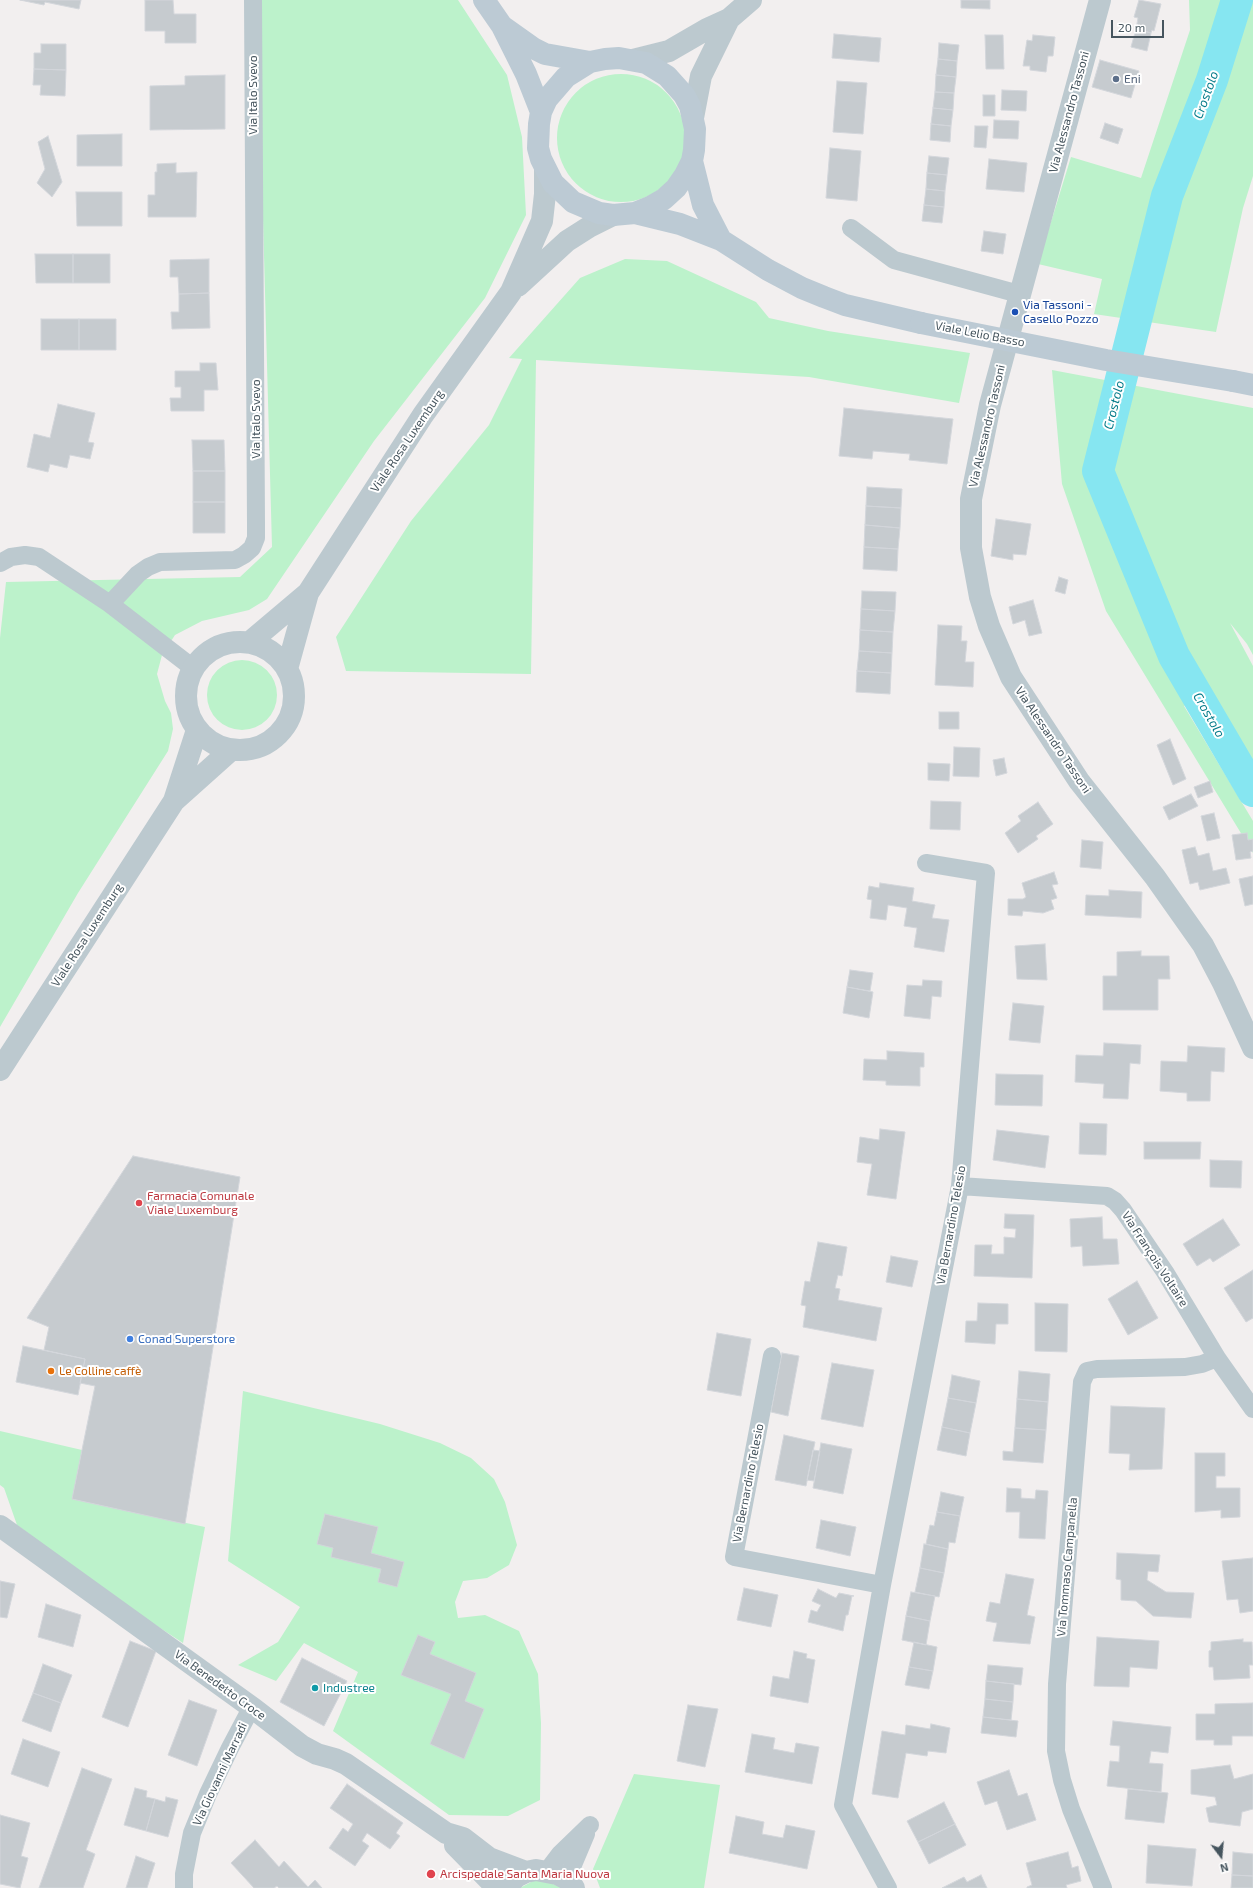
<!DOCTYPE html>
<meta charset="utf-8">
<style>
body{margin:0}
#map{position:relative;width:1253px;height:1888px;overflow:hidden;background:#f2efef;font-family:"Exo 2",sans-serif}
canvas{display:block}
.north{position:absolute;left:1201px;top:1836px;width:40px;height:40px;-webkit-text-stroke:3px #fff;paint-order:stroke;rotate:164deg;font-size:11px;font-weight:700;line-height:16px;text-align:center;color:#46555e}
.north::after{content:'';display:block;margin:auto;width:14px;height:18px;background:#46555e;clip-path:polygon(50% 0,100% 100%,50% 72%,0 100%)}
.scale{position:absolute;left:1111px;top:20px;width:53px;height:18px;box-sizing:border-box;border:2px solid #46555e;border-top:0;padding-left:5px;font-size:12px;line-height:14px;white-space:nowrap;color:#46555e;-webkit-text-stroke:3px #fff;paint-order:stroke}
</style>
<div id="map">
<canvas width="1253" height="1888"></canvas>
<div class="north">N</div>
<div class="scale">20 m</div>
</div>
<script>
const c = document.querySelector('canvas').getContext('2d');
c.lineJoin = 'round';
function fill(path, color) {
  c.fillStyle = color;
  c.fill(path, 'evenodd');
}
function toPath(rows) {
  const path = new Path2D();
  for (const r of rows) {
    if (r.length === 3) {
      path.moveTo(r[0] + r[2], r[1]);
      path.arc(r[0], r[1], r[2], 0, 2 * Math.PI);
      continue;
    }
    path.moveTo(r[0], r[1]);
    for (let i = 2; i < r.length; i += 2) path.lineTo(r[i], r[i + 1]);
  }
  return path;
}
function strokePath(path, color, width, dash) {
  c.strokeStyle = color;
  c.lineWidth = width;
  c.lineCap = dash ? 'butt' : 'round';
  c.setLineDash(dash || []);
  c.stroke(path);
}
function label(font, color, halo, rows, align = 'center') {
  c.font = font + ' "Exo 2",sans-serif';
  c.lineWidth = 4;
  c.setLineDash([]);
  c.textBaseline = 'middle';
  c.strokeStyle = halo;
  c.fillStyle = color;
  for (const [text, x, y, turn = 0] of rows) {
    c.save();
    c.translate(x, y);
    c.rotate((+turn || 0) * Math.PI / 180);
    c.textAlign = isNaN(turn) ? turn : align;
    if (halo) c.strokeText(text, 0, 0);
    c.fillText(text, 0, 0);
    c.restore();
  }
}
fill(toPath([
 [257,0,458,0,507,75,522,137,526,215,485,298,374,441,267,599,249,610,202,621,175,635,162,655,157,674,165,701,171,713,173,729,168,751,78,893,0,1027,0,638,6,582,240,577,272,547],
 [1189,0,1253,0,1253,176,1243,208,1216,332,1094,314,1102,279,1038,264,1071,157,1141,178,1190,30],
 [621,138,64],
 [625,259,667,261,756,302,769,318,828,331,970,353,959,403,809,377,536,360,531,674,346,671,336,637,411,521,489,425,522,359,509,358,580,278],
 [1052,370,1253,408,1253,655,1247,644,1230,623,1253,666,1253,771,1205,692,1184,706,1253,821,1253,853,1106,611,1062,484],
 [242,695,35],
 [243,1391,380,1424,440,1443,471,1458,494,1479,505,1502,517,1545,509,1565,487,1578,463,1581,455,1602,458,1618,485,1615,519,1631,538,1674,541,1723,540,1800,508,1816,449,1815,333,1731,358,1672,304,1643,276,1681,238,1665,278,1642,300,1607,228,1561],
 [0,1431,82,1450,73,1499,205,1527,183,1643,116,1599,17,1525,4,1488,0,1485],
 [634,1774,720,1785,704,1888,600,1888,593,1869],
 [544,1880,562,1888,520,1888,533,1881]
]), '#bcf2cb');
strokePath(toPath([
 [1237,0,1212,80,1167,196,1098,471,1174,656,1253,791]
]), '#86e6f1', 32);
const building = toPath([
 [20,0,81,0,79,9,45,2,44,5,20,0],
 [145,0,173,0,174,14,196,14,196,43,165,43,165,31,145,31,145,0],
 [961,0,990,0,990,9,961,8,961,0],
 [1139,0,1161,4,1154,31,1152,30,1151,33,1136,29,1138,18,1134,17,1139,0],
 [1136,29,1151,33,1147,51,1131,47,1136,29],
 [834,34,881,38,879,62,832,58,834,34],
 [985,35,1003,35,1004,69,986,69,985,35],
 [1033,35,1055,37,1053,56,1048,56,1046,72,1030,70,1030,66,1023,66,1027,40,1032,41,1033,35],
 [939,43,959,45,957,61,938,59,939,43],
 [41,44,66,44,66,70,34,69,34,53,41,53,41,44],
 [938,59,957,61,956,77,936,75,938,59],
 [1100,60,1139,71,1131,98,1092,87,1100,60],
 [34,69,66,70,65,96,40,95,41,85,33,85,34,69],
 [225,75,225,129,150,130,150,86,185,85,185,76,225,75],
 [936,75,956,77,954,93,935,92,936,75],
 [837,81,867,83,863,134,833,132,837,81],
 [1002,90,1027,91,1026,111,1001,110,1002,90],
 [935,92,954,93,953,110,933,108,935,92],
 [983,95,995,95,995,116,983,116,983,95],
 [933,108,953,110,951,126,931,124,933,108],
 [994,120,1019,121,1018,139,993,138,994,120],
 [1105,123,1123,129,1118,144,1100,138,1105,123],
 [931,124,951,126,950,142,930,140,931,124],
 [975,126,988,126,986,148,974,147,975,126],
 [122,134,122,166,77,166,77,135,122,134],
 [48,136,62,182,52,197,37,183,45,169,38,142,48,136],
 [830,148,861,151,857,201,826,198,830,148],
 [929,156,949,158,947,175,927,173,929,156],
 [989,159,1027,163,1024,192,986,189,989,159],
 [176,163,176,173,197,172,196,217,148,217,148,195,155,195,155,172,157,172,157,164,176,163],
 [927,173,947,175,945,191,926,189,927,173],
 [926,189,945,191,944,207,924,205,926,189],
 [76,192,122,192,122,226,77,226,76,192],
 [924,205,944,207,942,223,922,221,924,205],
 [984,231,1006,234,1003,254,981,251,984,231],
 [35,254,73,254,73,283,36,283,35,254],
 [73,254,110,254,110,283,73,283,73,254],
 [209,259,209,293,179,294,178,277,170,277,170,260,209,259],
 [209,293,210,328,172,329,171,312,179,312,179,294,209,293],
 [41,319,79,319,79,350,41,350,41,319],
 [79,319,116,319,116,350,79,350,79,319],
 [200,363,216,363,218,390,204,390,204,411,171,411,170,398,181,398,181,387,175,387,175,371,200,371,200,363],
 [58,404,95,413,88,442,94,443,90,459,70,455,67,468,50,464,48,472,27,467,34,434,50,438,58,404],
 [844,408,953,419,947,464,909,460,910,454,873,451,872,459,839,456,844,408],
 [192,440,224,440,225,471,193,471,192,440],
 [193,471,225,471,225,502,193,502,193,471],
 [867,487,902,489,901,508,866,506,867,487],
 [193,502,225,502,225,533,193,533,193,502],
 [866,506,901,508,900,528,865,525,866,506],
 [996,519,1031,524,1026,555,1013,554,1013,560,991,556,996,519],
 [865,525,900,528,898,549,864,547,865,525],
 [864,547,898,549,897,571,863,569,864,547],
 [1059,577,1068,580,1065,594,1055,591,1059,577],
 [862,591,896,592,895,611,861,609,862,591],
 [1033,600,1042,633,1029,636,1025,620,1013,624,1009,607,1033,600],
 [861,609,895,611,893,632,860,630,861,609],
 [938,625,962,626,961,641,967,641,965,662,974,662,973,687,935,685,938,625],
 [860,630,893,632,892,653,859,651,860,630],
 [859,651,892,653,891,673,857,671,859,651],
 [857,671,891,673,890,694,856,692,857,671],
 [939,712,959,712,959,729,939,729,939,712],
 [1170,739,1186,779,1173,785,1157,745,1170,739],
 [954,747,980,748,979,777,953,776,954,747],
 [1004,758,1007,773,996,776,993,760,1004,758],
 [928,763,950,764,949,781,928,780,928,763],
 [1210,781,1213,792,1198,798,1194,787,1210,781],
 [1191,794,1198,806,1169,820,1163,807,1191,794],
 [931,801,961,802,960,830,930,829,931,801],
 [1038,802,1053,824,1036,836,1038,839,1018,853,1005,833,1021,821,1018,816,1038,802],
 [1214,813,1220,838,1207,841,1201,816,1214,813],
 [1247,833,1248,840,1253,839,1253,851,1250,852,1251,858,1236,860,1232,835,1247,833],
 [1082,840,1103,842,1101,869,1080,867,1082,840],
 [1195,847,1198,856,1209,853,1213,871,1226,868,1230,883,1200,890,1198,882,1190,884,1182,850,1195,847],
 [1054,872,1058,884,1052,885,1057,898,1051,900,1054,909,1043,913,1023,911,1022,916,1008,915,1008,899,1023,899,1026,897,1022,883,1054,872],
 [1253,876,1253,904,1245,906,1239,879,1253,876],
 [880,883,914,888,912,901,935,905,932,918,949,920,944,952,914,947,917,928,904,926,907,908,888,905,886,920,870,918,872,900,867,899,869,886,879,888,880,883],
 [1109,890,1142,892,1141,918,1085,915,1086,895,1109,896,1109,890],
 [1045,944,1047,980,1017,979,1015,946,1045,944],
 [1141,951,1141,956,1169,956,1170,979,1158,979,1158,1010,1103,1010,1103,976,1117,976,1117,952,1141,951],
 [850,970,873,973,870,991,847,987,850,970],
 [923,980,942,981,941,997,932,996,930,1019,904,1016,907,985,922,986,923,980],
 [847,987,873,992,869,1018,843,1013,847,987],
 [1013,1003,1044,1006,1040,1043,1009,1040,1013,1003],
 [1104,1043,1141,1045,1140,1064,1130,1063,1128,1099,1103,1098,1104,1084,1075,1082,1076,1055,1103,1056,1104,1043],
 [1188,1046,1225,1048,1224,1072,1211,1071,1210,1101,1187,1101,1187,1093,1160,1091,1161,1061,1187,1062,1188,1046],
 [887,1051,924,1053,924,1067,920,1067,920,1086,886,1085,886,1081,863,1080,864,1059,887,1060,887,1051],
 [996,1074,1043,1075,1042,1106,995,1105,996,1074],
 [1080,1123,1107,1124,1106,1155,1079,1154,1080,1123],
 [880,1129,905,1132,896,1199,867,1195,872,1164,857,1162,860,1137,879,1140,880,1129],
 [997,1130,1049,1136,1045,1168,993,1160,997,1130],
 [1144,1142,1201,1142,1200,1159,1144,1159,1144,1142],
 [133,1156,240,1177,185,1524,72,1499,95,1386,80,1383,85,1359,44,1350,49,1327,27,1318,133,1156],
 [1210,1160,1242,1161,1241,1188,1210,1187,1210,1160],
 [1005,1214,1034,1215,1032,1278,974,1276,975,1245,992,1245,991,1254,1004,1254,1004,1237,1015,1238,1016,1229,1004,1228,1005,1214],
 [1102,1217,1103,1239,1117,1239,1119,1264,1083,1266,1082,1246,1071,1247,1070,1219,1102,1217],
 [1223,1219,1240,1245,1213,1262,1210,1258,1197,1266,1183,1244,1223,1219],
 [818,1242,847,1247,842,1276,838,1275,835,1288,840,1289,838,1300,882,1308,876,1341,803,1327,806,1306,801,1305,805,1281,810,1282,818,1242],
 [891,1256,918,1261,912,1287,886,1282,891,1256],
 [1253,1270,1253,1318,1246,1322,1224,1288,1253,1270],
 [1137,1281,1158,1318,1128,1335,1108,1299,1137,1281],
 [978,1303,1008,1304,1008,1324,996,1324,995,1344,965,1342,966,1321,977,1321,978,1303],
 [1035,1303,1068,1304,1067,1352,1035,1351,1035,1303],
 [717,1333,751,1339,741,1396,707,1390,717,1333],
 [23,1346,85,1359,78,1395,16,1382,23,1346],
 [782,1353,799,1356,788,1416,771,1412,782,1353],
 [832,1363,874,1370,863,1427,821,1419,832,1363],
 [1019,1371,1050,1374,1048,1402,1017,1399,1019,1371],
 [952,1375,980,1381,976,1403,948,1398,952,1375],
 [948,1398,976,1403,970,1433,942,1427,948,1398],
 [1017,1399,1048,1402,1046,1430,1015,1428,1017,1399],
 [1111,1406,1165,1408,1162,1469,1129,1470,1130,1454,1109,1453,1111,1406],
 [942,1427,970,1433,966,1456,937,1450,942,1427],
 [1015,1428,1046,1430,1043,1463,1003,1460,1003,1451,1013,1452,1015,1428],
 [784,1435,815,1442,806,1486,775,1480,784,1435],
 [821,1443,852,1449,843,1494,813,1488,821,1443],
 [813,1450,820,1451,814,1481,807,1480,813,1450],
 [1195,1453,1225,1453,1225,1476,1216,1476,1216,1488,1240,1488,1240,1517,1221,1518,1221,1510,1195,1512,1195,1453],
 [1007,1488,1021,1489,1021,1498,1035,1499,1036,1490,1048,1491,1045,1539,1019,1538,1020,1512,1006,1512,1007,1488],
 [941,1492,964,1497,960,1516,937,1512,941,1492],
 [937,1512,960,1516,955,1543,949,1542,948,1549,926,1544,930,1525,934,1526,937,1512],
 [325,1514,378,1527,371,1553,404,1562,397,1587,378,1582,381,1569,331,1557,333,1548,317,1544,325,1514],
 [821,1520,856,1527,850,1556,816,1548,821,1520],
 [924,1544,948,1549,944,1573,920,1568,924,1544],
 [1117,1553,1160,1555,1158,1572,1148,1571,1147,1580,1166,1592,1194,1593,1191,1618,1153,1616,1136,1601,1121,1600,1121,1580,1116,1579,1117,1553],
 [1253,1558,1253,1611,1240,1613,1238,1599,1227,1600,1222,1561,1253,1558],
 [920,1568,944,1573,939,1597,915,1592,920,1568],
 [1006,1574,1034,1579,1027,1615,1035,1617,1030,1644,993,1641,997,1623,986,1621,990,1602,1000,1604,1006,1574],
 [0,1581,15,1584,7,1618,0,1617,0,1581],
 [744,1588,778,1595,771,1627,737,1620,744,1588],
 [818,1589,836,1598,839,1593,854,1596,852,1596,848,1615,846,1615,843,1631,808,1622,811,1610,817,1612,821,1605,812,1601,818,1589],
 [911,1592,935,1596,930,1621,906,1616,911,1592],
 [46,1604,81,1615,73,1647,38,1637,46,1604],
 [906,1616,930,1621,926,1645,902,1640,906,1616],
 [418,1635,435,1642,430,1654,476,1673,465,1701,484,1709,464,1759,430,1744,451,1694,401,1675,418,1635],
 [1097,1637,1159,1641,1157,1669,1130,1667,1129,1687,1094,1686,1097,1637],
 [1243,1639,1243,1642,1252,1642,1253,1665,1249,1665,1250,1678,1214,1680,1213,1667,1209,1667,1209,1651,1211,1650,1211,1642,1243,1639],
 [130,1641,156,1651,128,1727,102,1717,130,1641],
 [914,1642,937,1647,933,1671,909,1667,914,1642],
 [794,1651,807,1654,806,1658,815,1660,808,1703,770,1696,773,1676,789,1679,794,1651],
 [302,1658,347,1681,324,1726,280,1702,302,1658],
 [43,1664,72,1675,61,1703,33,1693,43,1664],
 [988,1665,1023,1668,1021,1685,986,1681,988,1665],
 [909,1667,933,1671,929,1689,905,1685,909,1667],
 [986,1681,1014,1684,1013,1702,985,1699,986,1681],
 [33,1693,61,1703,51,1732,22,1721,33,1693],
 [985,1699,1013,1702,1011,1720,983,1717,985,1699],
 [189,1700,217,1710,197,1766,168,1755,189,1700],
 [1253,1703,1253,1736,1232,1736,1232,1745,1214,1745,1214,1740,1196,1740,1196,1714,1215,1714,1215,1704,1253,1703],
 [688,1705,718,1709,705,1767,677,1761,688,1705],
 [983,1717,1018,1721,1016,1737,981,1733,983,1717],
 [1113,1721,1171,1727,1168,1753,1151,1751,1149,1763,1163,1764,1161,1792,1107,1786,1110,1761,1119,1762,1120,1746,1110,1745,1113,1721],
 [931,1724,950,1728,946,1753,928,1751,927,1756,906,1753,898,1798,872,1794,882,1731,905,1735,906,1725,930,1729,931,1724],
 [752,1734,775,1738,773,1749,794,1753,796,1743,819,1747,812,1784,745,1772,752,1734],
 [23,1739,60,1752,48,1787,11,1774,23,1739],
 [1230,1765,1234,1779,1253,1774,1253,1809,1242,1812,1240,1826,1209,1822,1206,1808,1217,1805,1215,1797,1191,1794,1191,1770,1230,1765],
 [82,1768,112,1779,86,1850,95,1854,83,1888,39,1888,82,1768],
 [1009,1770,1018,1796,1027,1793,1036,1820,1007,1830,997,1801,985,1805,977,1782,1009,1770],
 [347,1784,403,1823,396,1833,400,1836,390,1849,367,1833,362,1841,369,1846,355,1866,329,1848,343,1828,348,1832,353,1824,330,1808,347,1784],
 [135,1788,147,1791,146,1797,155,1799,146,1831,124,1825,135,1788],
 [1128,1789,1168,1793,1164,1823,1125,1819,1128,1789],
 [166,1797,178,1800,168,1837,146,1831,155,1799,165,1802,166,1797],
 [944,1802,955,1824,918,1842,907,1821,944,1802],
 [0,1815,30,1823,21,1856,28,1858,20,1888,0,1884,0,1815],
 [736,1816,764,1822,762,1834,783,1838,786,1825,815,1831,807,1869,729,1853,736,1816],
 [955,1824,966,1845,929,1864,918,1842,955,1824],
 [255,1840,279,1867,284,1861,308,1887,315,1880,322,1888,279,1888,277,1886,274,1888,254,1888,231,1863,255,1840],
 [1148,1845,1196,1849,1192,1886,1146,1883,1148,1845],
 [1068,1852,1072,1868,1078,1866,1081,1881,1066,1885,1067,1888,1027,1888,1027,1887,1032,1885,1026,1863,1068,1852],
 [1233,1852,1253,1854,1253,1876,1232,1875,1233,1852],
 [136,1856,155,1863,147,1888,126,1888,136,1856],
 [981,1875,987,1888,942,1888,964,1877,967,1882,981,1875],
 [1232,1875,1253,1876,1253,1888,1231,1888,1232,1875]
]);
fill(building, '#c6cbcf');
strokePath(building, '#d3d6db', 1);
strokePath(toPath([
 [851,228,894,260,1019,294],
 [0,563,11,557,25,555,39,557,110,604,138,574,148,567,160,562,235,560,244,555,252,548,256,538,256,524,253,0],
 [110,604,193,668],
 [960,1186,1107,1196,1115,1201,1123,1210,1165,1272,1217,1358,1253,1409],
 [772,1356,734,1557,882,1585],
 [547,1871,560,1854,590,1825],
 [567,1879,586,1834],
 [184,1888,184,1874,192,1833,208,1794,230,1748,248,1714,254,1709],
 [888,1888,843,1805,882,1585,960,1186,986,873,926,863],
 [1103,1888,1071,1809,1062,1780,1056,1751,1057,1684,1082,1382,1087,1371,1097,1369,1185,1367,1202,1364,1217,1358]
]), '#bcc9cf', 18);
strokePath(toPath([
 [1100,0,990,405,971,499,971,548,980,597,989,626,1011,677,1079,781,1155,877,1203,945,1223,983,1253,1048],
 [633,60,669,51,707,29,729,19,751,0],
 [693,118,701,76,729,19],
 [518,286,567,241,589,227,613,215],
 [240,696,54],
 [250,642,308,593,423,415,511,292,542,221,545,194,545,171],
 [287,669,308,593],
 [174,801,197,730],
 [0,1070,174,801,231,750],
 [0,1526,254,1709,302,1746,317,1754,335,1759,346,1764,446,1833,463,1838,489,1858,526,1872],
 [455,1845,497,1888],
 [506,1888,516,1877,526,1872,536,1870,557,1874,567,1879,574,1888]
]), '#bcc9cf', 22);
strokePath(toPath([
 [484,0,502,26,526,74,541,112],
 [502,26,533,48,545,54,590,62,605,59,619,58,646,63,667,76,684,95,690,106,695,129,694,150,692,161,685,175,676,188,664,199,650,207,635,213,613,215,599,213,573,202,553,183,541,159,538,148,539,124,541,112,547,99,566,77,590,62],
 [692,161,703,205,721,240],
 [635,213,680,224,721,240,768,270,802,288,824,297,845,305,921,323],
 [1233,381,1253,385]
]), '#bccad4', 22);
strokePath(toPath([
 [921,323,1106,360,1233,381]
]), '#bccad4', 22);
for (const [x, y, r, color] of [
 [1116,79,4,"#5c6f8a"],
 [1015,312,4,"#1a4fb4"],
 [139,1203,4,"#e0444e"],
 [130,1339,4,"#3f7fe0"],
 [51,1371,4,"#e8710a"],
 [315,1688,4,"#0f9aa8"],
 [431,1874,5,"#e0444e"]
]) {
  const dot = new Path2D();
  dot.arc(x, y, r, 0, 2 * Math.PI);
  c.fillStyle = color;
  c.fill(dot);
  strokePath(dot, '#fff', 1.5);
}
label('12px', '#4e5e75', '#fff', [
 ["Eni",1124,79]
], 'left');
label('12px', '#46555e', '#fff', [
 ["Via Italo Svevo",253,95,-90],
 ["Via Alessandro Tassoni",1069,112,-75],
 ["Viale Lelio Basso",980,334,11],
 ["Via Italo Svevo",256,419,-90],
 ["Via Alessandro Tassoni",987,426,-77],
 ["Viale Rosa Luxemburg",407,441,-56],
 ["Via Alessandro Tassoni",1053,740,56],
 ["Viale Rosa Luxemburg",87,935,-57],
 ["Via Bernardino Telesio",951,1225,-80],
 ["Via François Voltaire",1155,1259,57],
 ["Via Bernardino Telesio",748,1483,-79],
 ["Via Tommaso Campanella",1067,1567,-85],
 ["Via Benedetto Croce",220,1685,36],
 ["Via Giovanni Marradi",220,1774,-65]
]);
label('12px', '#164399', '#fff', [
 ["Via Tassoni -",1023,305],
 ["Casello Pozzo",1023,319]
], 'left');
label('12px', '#be3a42', '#fff', [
 ["Farmacia Comunale",147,1196],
 ["Viale Luxemburg",147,1210],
 ["Arcispedale Santa Maria Nuova",440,1874]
], 'left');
label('12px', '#366cbe', '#fff', [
 ["Conad Superstore",138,1339]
], 'left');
label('12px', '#c56008', '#fff', [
 ["Le Colline caffè",59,1371]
], 'left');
label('12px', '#0d838f', '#fff', [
 ["Industree",323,1688]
], 'left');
label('italic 13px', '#077c8a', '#fff', [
 ["Crostolo",1206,95,-70],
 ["Crostolo",1114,405,-76],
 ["Crostolo",1209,715,60]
]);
</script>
